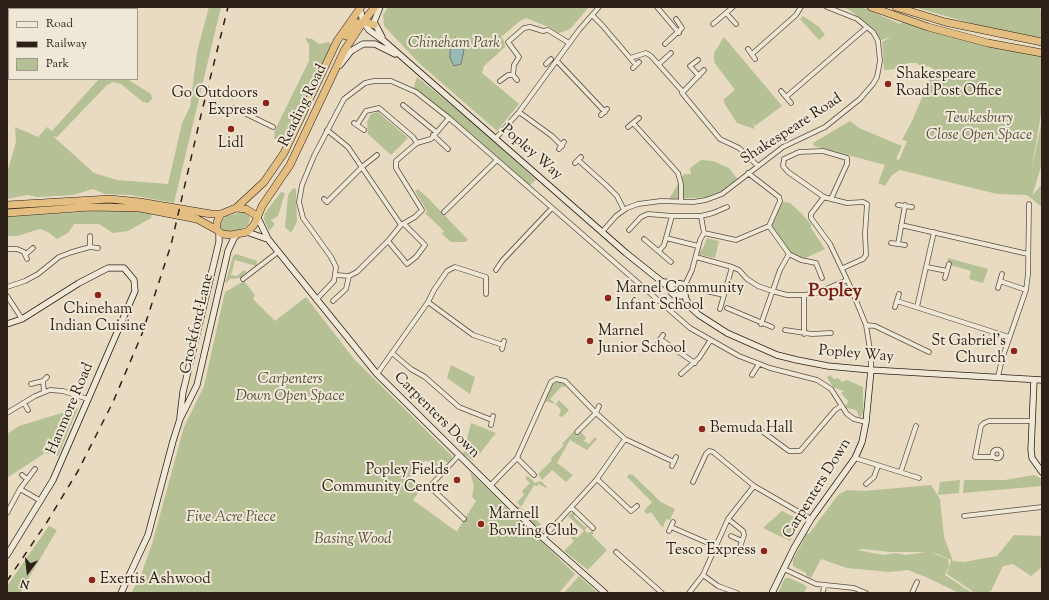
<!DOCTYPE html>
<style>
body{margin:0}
#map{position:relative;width:1049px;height:600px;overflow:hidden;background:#e8dbc2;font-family:"Sorts Mill Goudy",serif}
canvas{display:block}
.frame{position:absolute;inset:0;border:8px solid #2d2018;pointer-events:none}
.legend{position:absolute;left:8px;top:8px;width:130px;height:72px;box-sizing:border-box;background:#f0e8d7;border:1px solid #a2988b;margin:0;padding:5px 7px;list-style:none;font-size:12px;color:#2d2018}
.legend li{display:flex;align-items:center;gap:8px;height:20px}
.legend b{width:20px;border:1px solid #a2988b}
.north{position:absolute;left:8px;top:552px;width:40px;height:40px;-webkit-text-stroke:3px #f0e8d7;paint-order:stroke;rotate:195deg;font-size:11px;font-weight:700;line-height:16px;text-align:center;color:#2d2018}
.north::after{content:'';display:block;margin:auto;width:14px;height:18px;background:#2d2018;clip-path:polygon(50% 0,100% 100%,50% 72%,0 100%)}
</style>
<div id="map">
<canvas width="1049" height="600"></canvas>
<div class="frame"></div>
<ul class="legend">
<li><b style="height:5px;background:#f0e8d7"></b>Road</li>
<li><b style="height:5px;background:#2d2018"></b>Railway</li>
<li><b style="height:11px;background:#b5c094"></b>Park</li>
</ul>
<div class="north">N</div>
</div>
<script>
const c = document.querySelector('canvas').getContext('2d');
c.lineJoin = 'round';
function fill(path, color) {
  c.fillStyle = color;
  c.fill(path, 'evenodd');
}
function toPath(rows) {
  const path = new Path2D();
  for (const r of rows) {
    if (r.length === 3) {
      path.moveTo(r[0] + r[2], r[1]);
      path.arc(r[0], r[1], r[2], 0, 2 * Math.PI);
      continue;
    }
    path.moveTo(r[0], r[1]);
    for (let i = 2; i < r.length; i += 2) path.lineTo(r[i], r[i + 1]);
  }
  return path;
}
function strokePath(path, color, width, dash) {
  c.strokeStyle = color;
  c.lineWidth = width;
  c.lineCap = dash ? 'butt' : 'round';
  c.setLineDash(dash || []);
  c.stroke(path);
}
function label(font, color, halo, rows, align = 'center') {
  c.font = font + ' "Sorts Mill Goudy",serif';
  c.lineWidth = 4;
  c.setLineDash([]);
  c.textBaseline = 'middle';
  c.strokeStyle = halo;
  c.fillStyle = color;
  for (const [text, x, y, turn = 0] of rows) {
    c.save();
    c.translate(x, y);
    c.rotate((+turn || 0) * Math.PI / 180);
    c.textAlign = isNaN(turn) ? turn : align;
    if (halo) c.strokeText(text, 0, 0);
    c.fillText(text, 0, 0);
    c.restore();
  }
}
fill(toPath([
 [209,7,221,7,174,203,131,195,105,194,93,189,73,195,38,197,27,195,7,199,7,173,16,142,15,127,38,137,47,127,52,131,99,79,127,79,151,94,152,99,148,103,143,102,121,84,113,82,107,85,57,137,53,136,94,173,117,180,168,184,182,123,190,107,197,52],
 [388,7,589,7,570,29,562,32,558,33,551,28,526,18,520,21,501,37,504,41,505,47,484,66,482,73,519,104,497,131,419,63,384,26,383,15],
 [839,7,862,7,900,24,902,22,1042,55,1042,108,1031,173,1042,120,1042,164,1032,196,1042,184,1042,207,1027,195,997,194,900,170,892,175,885,186,878,183,885,165,814,146,813,143,850,121,859,128,902,146,896,159,899,160,907,141,902,140,913,119,932,74,938,75,941,68,937,72,929,66,922,68,917,63,909,63,901,65,897,69,884,70,882,42,891,37,878,41,875,29,848,9],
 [914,7,1040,7,1042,15,1042,38,981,26],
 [803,16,819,27,825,35,819,40,800,19],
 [724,37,782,106,755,126,752,120,755,129,737,123,724,103,724,99,735,90,714,62,714,53],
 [305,38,312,39,319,44,329,42,331,45,291,129,282,142,274,138,275,130,309,61,309,45],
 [417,77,473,123,536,180,528,187,413,90],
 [378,112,408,138,391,155,368,134,367,122,371,114],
 [701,160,713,161,729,168,738,180,728,189,709,197,669,199,684,174,691,174,690,168],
 [293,188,296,189,297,222,291,233,285,227,288,195],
 [418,189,429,199,468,240,465,242,451,242,442,234,444,231,425,213,427,211,415,191],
 [281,192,285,193,278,216,271,220,275,224,269,231,264,219,265,213],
 [780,201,790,203,801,213,811,224,811,228,825,249,801,260,789,254,784,243,769,226],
 [111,210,146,212,152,215,151,218,128,231,113,233,99,224,74,224,68,233,57,239,48,232,40,229,17,236,7,236,7,217],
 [244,211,250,217,250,220,247,226,238,230,225,232,221,229,220,225,225,217],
 [707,238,719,241,715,258,697,254,703,248],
 [236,254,257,261,256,266,235,260,231,275,237,276,244,270,246,272,240,278,230,279,225,284,233,256],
 [948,258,988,269,983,283,969,279,971,271,947,264],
 [244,281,255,295,253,299,275,321,306,297,354,359,452,456,452,460,448,463,441,459,439,461,442,465,437,470,426,460,410,477,422,488,413,500,460,534,457,531,476,501,472,497,474,486,470,472,574,573,575,574,559,593,131,593,141,575,152,544,184,427,204,386,225,292],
 [451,365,475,377,470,394,447,378],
 [830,375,834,379,838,378,842,382,847,380,863,387,863,413,860,418,856,410,842,407,847,404,848,401,841,393,844,391,833,387,827,377],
 [557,381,566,385,564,387,562,386,550,399,556,404,559,400,569,410,562,417,559,416,561,410,556,404,545,401,552,385],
 [78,408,58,456,45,453,7,478,7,434,19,426],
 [471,423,496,433,474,461,463,454],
 [573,432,577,436,581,432,586,438,584,441,589,444,595,437,597,439,587,450,570,440,557,463,573,475,566,482,552,470,542,480,538,474,552,460,551,458,564,445,562,444],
 [629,474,633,475,661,502,675,509,670,520,666,519,663,527,662,527,651,512,647,514,644,511,652,502,627,477],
 [1034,475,1042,479,1042,486,963,493,964,480,1005,480],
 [528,476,535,483,541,481,547,487,546,488,539,484,537,486,534,485,521,507,517,502,524,495,522,491,530,483,525,478],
 [960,480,959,493,938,495,940,482],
 [931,485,940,499,944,537,953,561,964,562,997,556,1014,535,1042,536,1042,567,1031,576,1013,564,1003,566,991,591,987,593,975,593,947,574,951,560,938,554,932,553,948,559,949,566,945,575,972,593,959,593,926,577,908,570,889,572,847,568,821,559,811,578,806,575,806,573,793,566,793,560,807,533,809,534,838,495,847,490,864,491],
 [863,549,891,552,926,552,906,555,896,553,883,555,857,550],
 [514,505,529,512,547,531,540,531],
 [782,511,801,521,790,541,763,528],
 [573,512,575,513,574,517,585,527,587,525,585,531,588,533,592,531,594,532,592,535,607,550,588,570,564,551,574,541,563,529,564,527,577,538,584,531,568,516],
 [49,526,57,530,20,593,7,593,7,586],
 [579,576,598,593,564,593],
 [785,578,789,578,803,584,807,587,804,593,778,593]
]), '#b5c094');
const water = toPath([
 [455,38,461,39,464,50,461,64,454,66,450,58,450,51,455,38]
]);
fill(water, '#97bbb4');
strokePath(water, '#6d7d76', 1);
const street = toPath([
 [51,7,53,9],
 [657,7,679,33],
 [726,13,736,24],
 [592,15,602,25,636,65],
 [713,24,733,7],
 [665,44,682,28,676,19],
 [748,49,755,59],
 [752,54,796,15,801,7],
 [630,58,646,53,651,56,683,92,704,70],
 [698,60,690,66,699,76],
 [557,61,605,112],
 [546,64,551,59],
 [659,64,671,53],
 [633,68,639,62],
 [513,75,514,65,519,57,508,42,524,28,530,27,543,31,548,30,569,43],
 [500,81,508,75,513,75,517,80],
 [781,91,791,103],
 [683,92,682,93,720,139,739,148,757,165],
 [786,97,867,27],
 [403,105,436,132],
 [234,108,273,127],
 [519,112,552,136,562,146],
 [601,115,607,109],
 [354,123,364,130],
 [633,123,678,173,681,184,681,202],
 [357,125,366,111,379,108,413,137,417,143],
 [628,127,639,118],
 [327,130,348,147,401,225],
 [433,135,448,149],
 [496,138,519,112,579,30,599,7],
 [559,149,564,142],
 [578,160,606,185,617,196,624,210],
 [575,163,581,157],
 [824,197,811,214,811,218,830,244,850,286,866,325,871,356,871,370],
 [324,199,327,202,362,167,377,155],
 [831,199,847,164,847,158,823,151,799,152,784,159,783,166,788,172,824,197,831,199,847,203,863,202,867,204,865,234,866,255,863,259,843,268],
 [898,205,912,207],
 [444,212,497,160],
 [901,225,1028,254],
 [629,230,641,217,648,214,672,216,701,216,713,213,727,207],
 [602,232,616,216,627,208,638,204,661,201,693,202,706,200,722,194,783,147,825,127,860,99,873,84,877,77,880,61,878,41,873,32,857,19,827,7],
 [704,233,736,240,769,226,780,201,779,197,748,173],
 [666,238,698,246],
 [644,239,671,262],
 [388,241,407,264,416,257,425,245,404,224],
 [891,243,905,245],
 [898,244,905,205],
 [90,247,90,236],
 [7,249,17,249,24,252,27,259],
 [659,251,664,245,672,216],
 [26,254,33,248],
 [789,254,801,260,816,263,822,278],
 [696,257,732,267,720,309],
 [732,267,739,270,747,279,758,286,772,291,787,295,804,295,817,293,847,280],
 [927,267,947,271],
 [496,270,502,261,552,208],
 [336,275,349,276,357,272,388,241,401,225,415,217,422,210,396,168,396,161,417,143,431,139,449,118],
 [945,278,949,264],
 [243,279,278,252],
 [1000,281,1026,290],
 [7,287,25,281,38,274,59,257,72,252,90,247,98,248],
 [684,287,692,270,700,240,704,233,701,216],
 [998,288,1002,274],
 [706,291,724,295],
 [7,296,22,319],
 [316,300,334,281,336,267,331,257,303,218,299,202,302,185,314,156,344,99,365,83,374,81,391,81,416,92,449,118,690,328,739,356,770,368,817,380,831,389,847,414,854,419,866,422],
 [333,301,346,289,349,276],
 [897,301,1009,337],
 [428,302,473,335,503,345],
 [895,307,899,294],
 [917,307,934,232],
 [727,308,772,327],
 [761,324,780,270,789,254,769,226],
 [866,325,875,326,929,352],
 [785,330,812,334,831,333],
 [804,334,804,295],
 [660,339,695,363],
 [658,343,663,335],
 [502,349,504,341],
 [392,353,411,369,425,377,459,407,492,420],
 [377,374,428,302,434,290,447,271,455,267,486,277,486,294],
 [681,374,699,358,710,341],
 [752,375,759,364],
 [998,377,1002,359,1026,290,1028,274,1029,204],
 [43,381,44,392],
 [31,384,43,381,47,377],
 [24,403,28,410],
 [7,413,35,396,50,390,63,391,88,399],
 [491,425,493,416],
 [755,426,789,451,800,451,835,410,841,406],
 [577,432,596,413,599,406],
 [625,439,674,462],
 [997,454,4.5],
 [459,455,432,484,431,488,464,519],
 [993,457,975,457,981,426,984,423,989,421,1032,421],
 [517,458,534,475],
 [855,458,919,478],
 [672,466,676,457],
 [901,471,916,426],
 [22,475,27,479],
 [597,479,631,511,637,506],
 [693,482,706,454,709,451,713,452,754,486,811,519],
 [866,484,874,477,878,466],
 [490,486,517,458,551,382,556,379,565,381,596,413,625,439,597,479,543,538],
 [20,489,41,501],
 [572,508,593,528],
 [7,513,20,489,35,469],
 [964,516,1042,507],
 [728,519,743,531,744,535,738,553],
 [671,527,715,546],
 [669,531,673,522],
 [731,536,742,541],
 [616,552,662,593],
 [784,569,816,584,854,588,866,593],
 [703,575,718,586,737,593],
 [689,593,703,575,728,519,754,486],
 [823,593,824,586],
 [912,593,917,582]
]);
const secondary = toPath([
 [380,7,374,22,382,37],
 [360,8,363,22,369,30,384,41,626,253,671,289],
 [340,65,351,51,363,44,375,44,395,54],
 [257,216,268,239,377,374,543,538,605,593],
 [247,232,267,239],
 [664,282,682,284,686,299,690,307,699,315,727,333,777,355,797,360,828,366,871,370,1042,380],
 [672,287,671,292,674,295,681,296,684,292],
 [7,324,22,319,79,283,108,268,124,268,134,280,135,291,53,480,7,555],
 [1034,380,1031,450,1032,458,1042,472],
 [180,417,183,392,219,242,219,233],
 [121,593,148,535,173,441,180,419,197,385,228,251,234,238,238,234],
 [772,593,794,548,811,519,855,458,862,442,866,422,871,370]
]);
const highway = toPath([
 [871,7,928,27,988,43,1042,53],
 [896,7,945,22,1042,42],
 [346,36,357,23,367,22,374,25],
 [7,205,110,199,140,202,211,214,221,214],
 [236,208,264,182,284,153,337,41,361,7],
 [7,213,91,207,140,208,197,219,217,230],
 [257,216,246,209,236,208,221,214,217,222,217,230,222,234,231,235,247,232,253,226,256,221,262,206,290,165,344,51,363,22,375,7]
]);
strokePath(street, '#5c4f42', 5.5);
strokePath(secondary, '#2d2018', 7);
strokePath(highway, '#2d2018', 8);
strokePath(street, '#f0e8d7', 4);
strokePath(secondary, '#f0e8d7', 5.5);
strokePath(highway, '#e4be81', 7);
strokePath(toPath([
 [7,581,47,522,78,471,113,402,142,334,171,245,201,115,228,7]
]), '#2d2018', 1.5, [7, 7]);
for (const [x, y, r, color] of [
 [888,84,4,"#8f2418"],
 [266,103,4,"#8f2418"],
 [231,129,4,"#8f2418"],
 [98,295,4,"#8f2418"],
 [608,298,4,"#8f2418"],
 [590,341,4,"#8f2418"],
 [1014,351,4,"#8f2418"],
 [702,429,4,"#8f2418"],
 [457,480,4,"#8f2418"],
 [481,524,4,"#8f2418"],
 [764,551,4,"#8f2418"],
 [92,580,4,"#8f2418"]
]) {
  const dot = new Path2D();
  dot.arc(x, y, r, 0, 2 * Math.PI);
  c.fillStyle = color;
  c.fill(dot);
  strokePath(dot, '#f0e8d7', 1.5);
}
label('italic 15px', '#56503d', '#f0e8d7', [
 ["Chineham Park",454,44],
 ["Tewkesbury",979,119],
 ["Close Open Space",979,136],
 ["Carpenters",290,380],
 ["Down Open Space",290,397],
 ["Five Acre Piece",231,518],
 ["Basing Wood",353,540]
]);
label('15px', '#2d2018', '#f0e8d7', [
 ["Shakespeare",896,75],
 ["Road Post Office",896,92],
 ["Go Outdoors",258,94,"right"],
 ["Express",258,111,"right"],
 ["Lidl",231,144,"center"],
 ["Marnel Community",616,289],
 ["Infant School",616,306],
 ["Chineham",98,310,"center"],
 ["Indian Cuisine",98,327,"center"],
 ["Marnel",598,332],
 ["Junior School",598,349],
 ["St Gabriel's",1006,342,"right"],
 ["Church",1006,359,"right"],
 ["Bemuda Hall",710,429],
 ["Popley Fields",449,471,"right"],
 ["Community Centre",449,488,"right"],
 ["Marnell",489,515],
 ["Bowling Club",489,532],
 ["Tesco Express",756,551,"right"],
 ["Exertis Ashwood",100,580]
], 'left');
label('15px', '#2d2018', '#f0e8d7', [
 ["Reading Road",304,106,-64],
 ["Shakespeare Road",792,130,-33],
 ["Popley Way",531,153,41],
 ["Crockford Lane",198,324,-77],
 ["Popley Way",856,355,5],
 ["Hanmore Road",71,409,-67],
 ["Carpenters Down",436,416,45],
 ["Carpenters Down",818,489,-58]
]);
label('bold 19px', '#7a1f14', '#f0e8d7', [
 ["Popley",835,293]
]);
</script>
